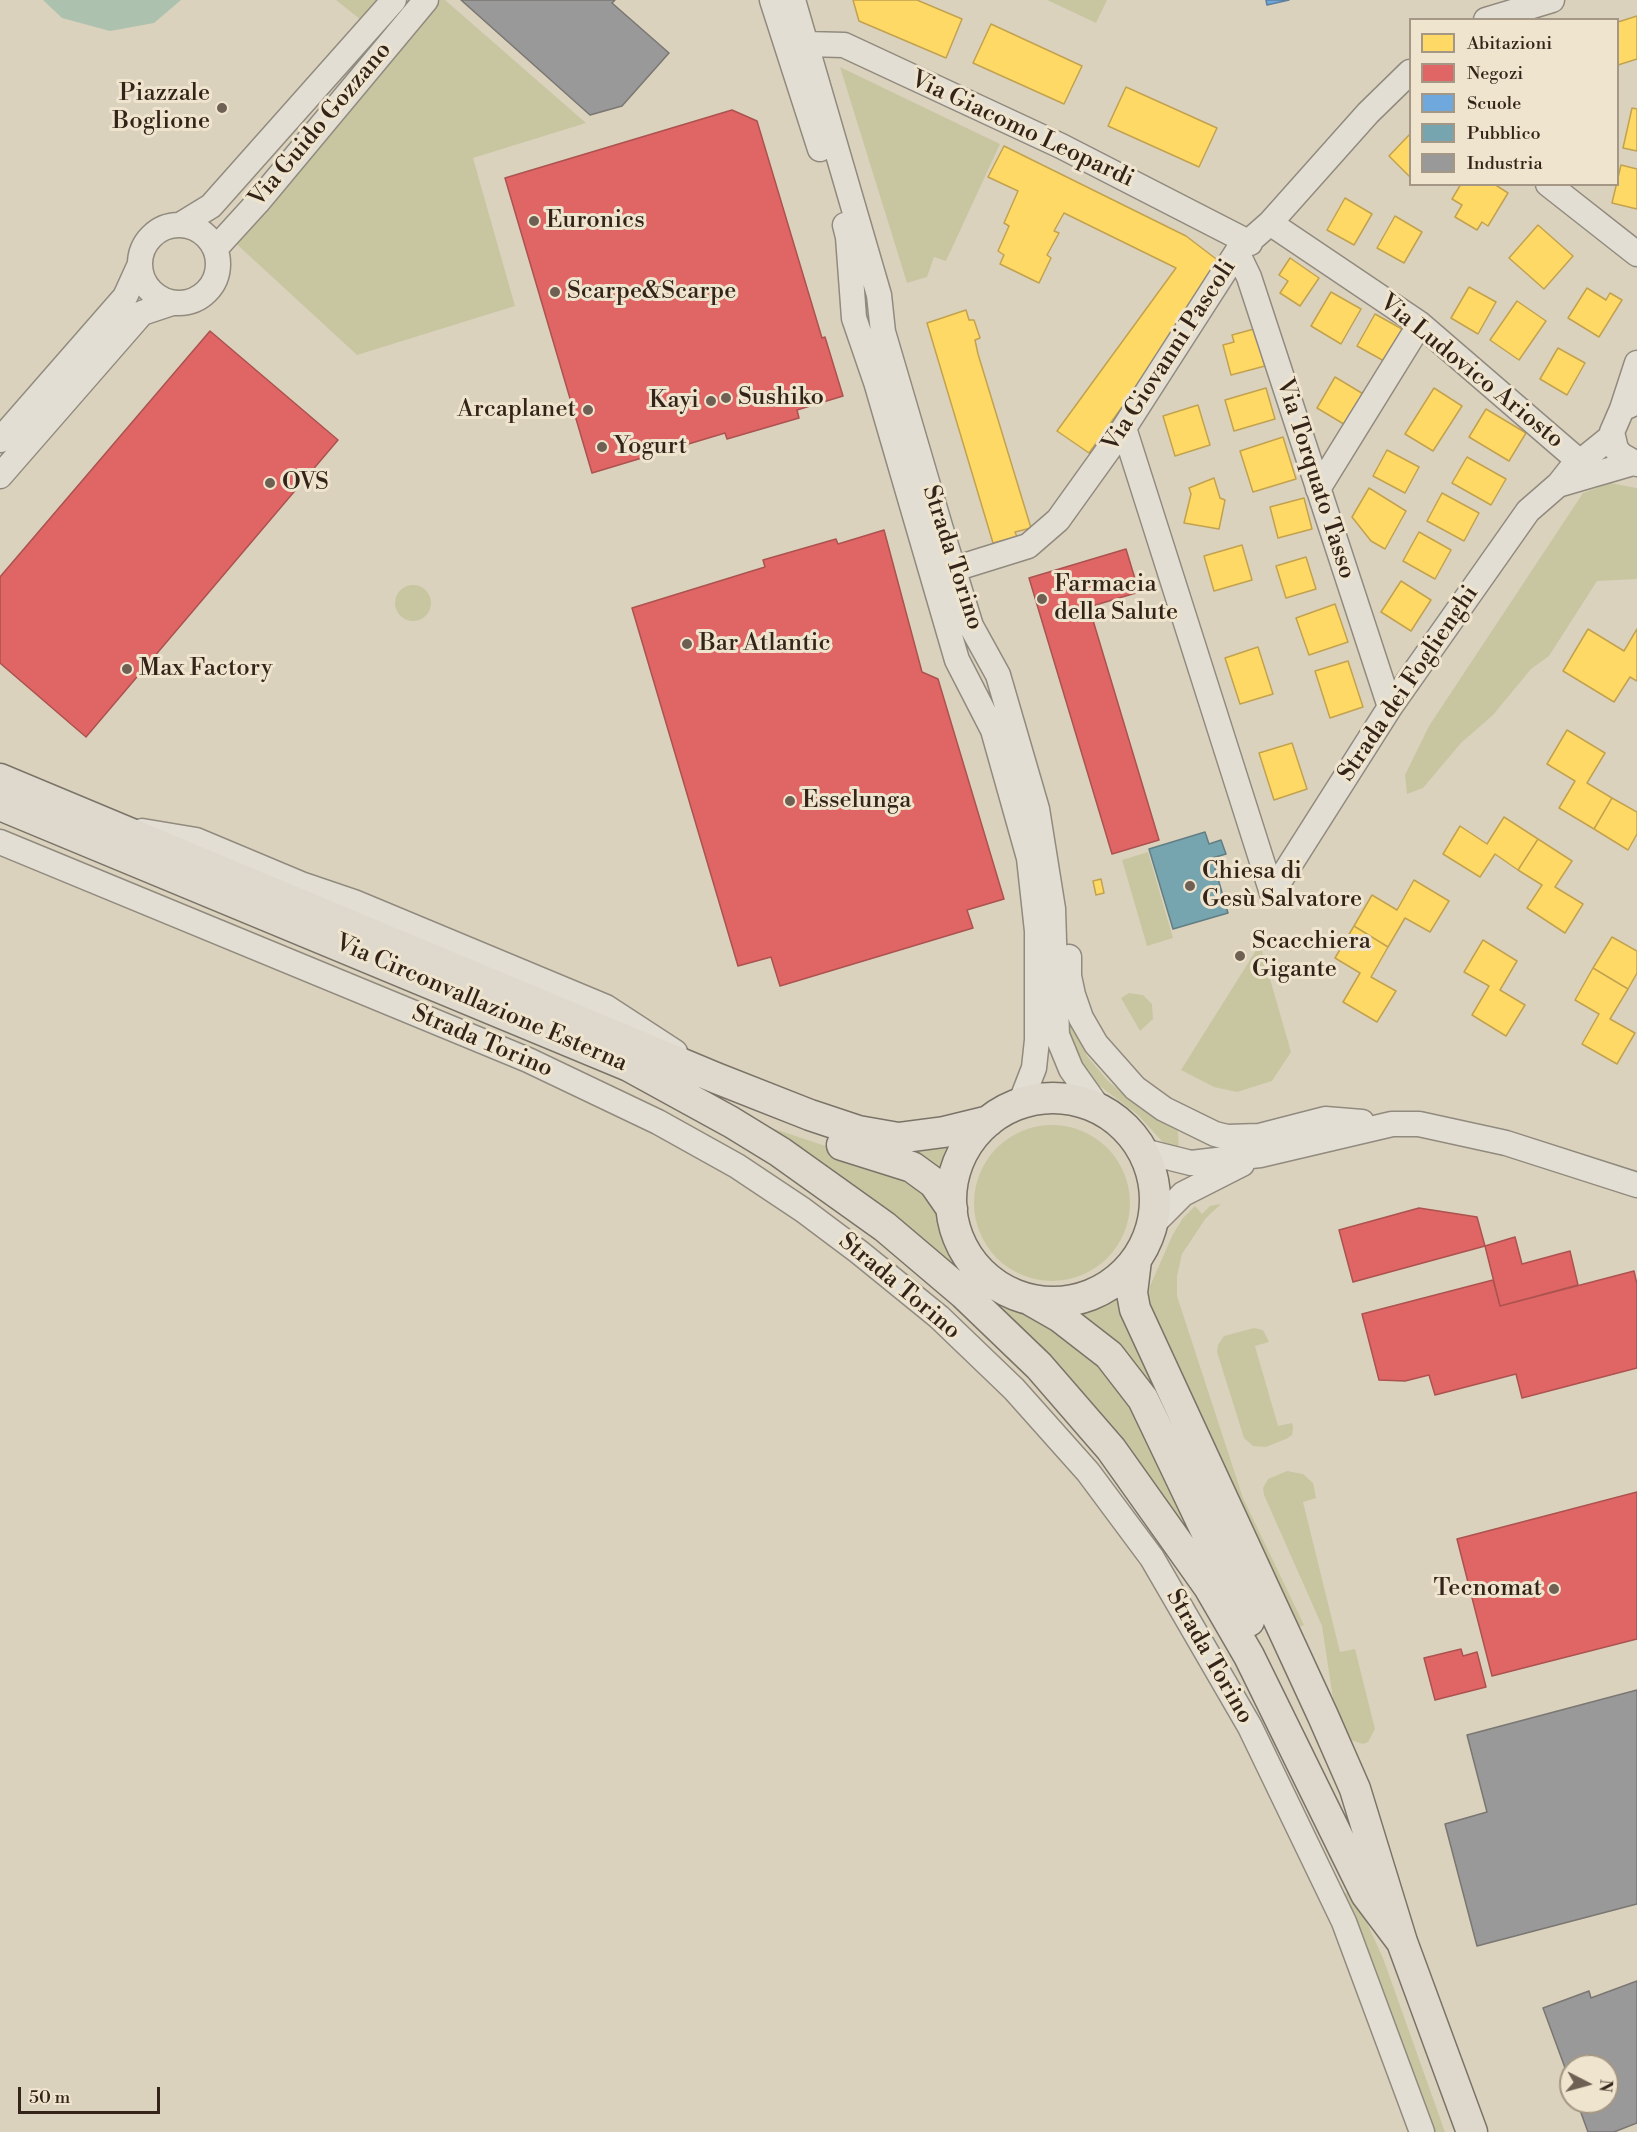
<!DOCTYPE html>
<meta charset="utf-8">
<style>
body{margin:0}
#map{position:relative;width:1637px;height:2132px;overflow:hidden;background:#dbd2be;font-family:"Libre Bodoni",serif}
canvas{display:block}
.legend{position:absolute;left:1409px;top:18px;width:210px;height:168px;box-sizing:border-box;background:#efe4cd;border:2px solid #a49785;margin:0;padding:8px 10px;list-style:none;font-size:18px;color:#332318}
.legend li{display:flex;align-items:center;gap:12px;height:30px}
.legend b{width:30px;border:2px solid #a49785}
.north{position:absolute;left:1559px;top:2054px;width:60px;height:60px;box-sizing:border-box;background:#efe4cd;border:2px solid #a49785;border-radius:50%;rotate:96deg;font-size:16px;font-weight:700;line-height:24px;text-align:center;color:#332318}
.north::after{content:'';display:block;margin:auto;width:21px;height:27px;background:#6e6052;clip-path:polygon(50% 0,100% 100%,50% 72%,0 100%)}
.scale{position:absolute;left:18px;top:2087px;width:142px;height:27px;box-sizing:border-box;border:3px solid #332318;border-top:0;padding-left:8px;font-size:18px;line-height:21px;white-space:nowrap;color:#332318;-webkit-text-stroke:4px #efe4cd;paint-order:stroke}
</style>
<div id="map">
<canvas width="1637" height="2132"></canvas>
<ul class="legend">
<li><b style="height:16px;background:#ffd966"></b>Abitazioni</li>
<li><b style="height:16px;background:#e06666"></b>Negozi</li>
<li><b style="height:16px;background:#6fa8dc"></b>Scuole</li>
<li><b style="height:16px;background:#76a5af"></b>Pubblico</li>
<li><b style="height:16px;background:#999"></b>Industria</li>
</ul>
<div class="north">N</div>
<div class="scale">50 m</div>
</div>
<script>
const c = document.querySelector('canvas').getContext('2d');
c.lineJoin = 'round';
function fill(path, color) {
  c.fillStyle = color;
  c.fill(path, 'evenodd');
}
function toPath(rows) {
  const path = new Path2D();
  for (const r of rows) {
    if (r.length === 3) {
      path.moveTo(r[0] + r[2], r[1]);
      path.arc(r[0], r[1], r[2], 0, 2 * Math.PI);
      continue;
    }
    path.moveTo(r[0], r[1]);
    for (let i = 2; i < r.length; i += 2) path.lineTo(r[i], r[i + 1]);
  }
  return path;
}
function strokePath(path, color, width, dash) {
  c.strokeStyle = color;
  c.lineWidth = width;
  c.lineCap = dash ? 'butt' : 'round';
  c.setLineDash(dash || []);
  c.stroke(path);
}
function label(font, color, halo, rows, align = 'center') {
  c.font = font + ' "Libre Bodoni",serif';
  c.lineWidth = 6;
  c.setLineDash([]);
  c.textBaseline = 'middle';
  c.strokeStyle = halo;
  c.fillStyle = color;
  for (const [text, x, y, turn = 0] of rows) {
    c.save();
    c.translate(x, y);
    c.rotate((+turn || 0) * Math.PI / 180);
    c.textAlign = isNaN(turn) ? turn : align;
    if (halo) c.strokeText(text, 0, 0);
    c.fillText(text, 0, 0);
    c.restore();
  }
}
fill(toPath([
 [336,0,378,0,361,20],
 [440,0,445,0,586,123,473,158,515,306,357,355,230,238],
 [1047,0,1107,0,1096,23],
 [840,67,1000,144,946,261,934,257,927,277,907,283],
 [1610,483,1637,488,1637,579,1597,581,1549,656,1531,669,1493,715,1461,743,1423,788,1407,794,1405,775,1429,726,1583,493],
 [413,603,18],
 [1148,852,1173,938,1147,946,1122,860],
 [1260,944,1291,1052,1272,1081,1237,1092,1214,1087,1181,1070],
 [1129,993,1143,995,1152,1004,1153,1019,1140,1031,1121,998],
 [1063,1006,1087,1056,1108,1081,1140,1108,1178,1131,1179,1154,1170,1150,1137,1114,1081,1072,1076,1065],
 [748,1120,903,1172,935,1204,946,1245,956,1264,972,1282,993,1298,1071,1336,1131,1395,1205,1565,1133,1461],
 [1052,1203,78],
 [948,1147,940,1170,911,1153],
 [1221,1204,1206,1218,1182,1254,1177,1276,1177,1296,1243,1498,1304,1625,1299,1627,1237,1499,1153,1317,1148,1301,1150,1286,1173,1234,1183,1218,1195,1206,1202,1214,1210,1206],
 [1119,1298,1125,1323,1169,1416,1167,1417,1077,1315],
 [1254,1328,1263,1330,1269,1342,1255,1346,1278,1426,1292,1423,1293,1427,1292,1435,1286,1439,1266,1447,1253,1446,1244,1438,1217,1352,1218,1345,1224,1336],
 [1287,1471,1303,1474,1313,1483,1316,1498,1303,1502,1340,1652,1355,1649,1375,1729,1368,1742,1363,1744,1350,1740,1334,1705,1322,1626,1264,1495,1263,1488,1268,1479],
 [1352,1890,1383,1958,1445,2132,1434,2132,1372,1962,1342,1895]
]), '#c8c6a1');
fill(toPath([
 [43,0,181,0,154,23,110,31,62,18]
]), '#acc1ae');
const homes = toPath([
 [853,0,917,0,962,19,946,58,859,21,853,0],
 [1637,16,1637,59,1618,65,1618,22,1637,16],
 [991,24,1082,66,1064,104,973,63,991,24],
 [1126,87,1217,128,1199,167,1108,126,1126,87],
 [1632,108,1637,109,1637,151,1623,148,1632,108],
 [1410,134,1410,177,1389,156,1410,134],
 [1004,146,1186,236,1224,265,1089,453,1057,431,1176,268,1064,213,1054,231,1059,233,1047,255,1051,258,1039,283,1000,264,1004,255,998,251,1009,226,1004,223,1018,191,988,177,1004,146],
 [1621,165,1637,169,1637,209,1612,203,1621,165],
 [1461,184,1494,184,1508,193,1488,226,1482,222,1477,230,1455,217,1462,205,1452,199,1461,184],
 [1345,198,1372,214,1354,245,1327,230,1345,198],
 [1395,216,1422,232,1404,263,1377,248,1395,216],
 [1538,225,1573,256,1544,289,1509,258,1538,225],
 [1290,258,1319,278,1300,306,1280,293,1288,281,1279,275,1290,258],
 [1469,287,1496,302,1478,334,1451,318,1469,287],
 [1587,288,1606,300,1610,293,1622,300,1599,337,1568,318,1587,288],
 [1331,292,1361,309,1341,344,1311,326,1331,292],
 [1517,301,1546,321,1519,360,1490,340,1517,301],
 [966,310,969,320,974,320,980,338,975,340,978,354,1031,528,1015,532,1017,537,993,543,927,323,966,310],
 [1375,314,1402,329,1384,361,1357,346,1375,314],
 [1254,329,1265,366,1231,375,1223,345,1234,342,1232,335,1254,329],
 [1558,348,1585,363,1567,395,1540,379,1558,348],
 [1335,377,1365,395,1347,426,1317,408,1335,377],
 [1266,388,1275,419,1234,431,1225,400,1266,388],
 [1434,388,1462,406,1433,451,1405,434,1434,388],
 [1198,405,1210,445,1175,456,1163,416,1198,405],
 [1486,409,1526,433,1509,461,1469,437,1486,409],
 [1283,437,1296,479,1253,492,1240,451,1283,437],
 [1387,450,1419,467,1405,493,1373,476,1387,450],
 [1467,457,1506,479,1491,505,1452,483,1467,457],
 [1214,478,1220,498,1225,500,1219,529,1184,523,1191,494,1189,488,1214,478],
 [1369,488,1406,511,1385,549,1371,541,1352,517,1369,488],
 [1442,493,1479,513,1464,541,1427,521,1442,493],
 [1304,498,1312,529,1278,538,1270,507,1304,498],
 [1419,532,1451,550,1435,579,1403,561,1419,532],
 [1242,545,1252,580,1214,591,1204,556,1242,545],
 [1306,557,1316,589,1286,598,1276,566,1306,557],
 [1401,581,1431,600,1411,631,1381,612,1401,581],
 [1335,604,1348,642,1309,655,1296,618,1335,604],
 [1588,629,1624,651,1637,629,1637,681,1630,677,1614,702,1563,671,1588,629],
 [1258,647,1273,694,1240,704,1225,658,1258,647],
 [1348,661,1363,707,1330,718,1315,671,1348,661],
 [1567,730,1605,753,1587,783,1612,798,1594,829,1559,808,1575,781,1547,764,1567,730],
 [1292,743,1307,789,1274,800,1259,753,1292,743],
 [1612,798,1637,812,1637,834,1628,850,1594,829,1612,798],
 [1504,817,1538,839,1518,870,1495,854,1480,877,1443,854,1460,826,1487,844,1504,817],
 [1538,839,1572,861,1555,887,1583,904,1565,933,1527,908,1542,885,1518,870,1538,839],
 [1101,879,1104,893,1096,895,1093,881,1101,879],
 [1414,880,1449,901,1430,932,1405,918,1388,947,1354,926,1372,895,1397,910,1414,880],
 [1354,926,1388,947,1371,977,1396,991,1377,1022,1343,1002,1360,973,1335,958,1354,926],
 [1612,937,1637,951,1637,973,1628,989,1593,968,1612,937],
 [1483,940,1517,961,1500,990,1525,1005,1506,1036,1472,1015,1489,986,1464,972,1483,940],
 [1593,968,1628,989,1610,1019,1635,1033,1617,1064,1582,1044,1599,1014,1575,1000,1593,968]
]);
fill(homes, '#ffd966');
strokePath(homes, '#c2a24f', 1.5);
const shops = toPath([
 [732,110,757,121,822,338,825,337,843,396,797,410,799,418,727,439,725,433,592,473,505,178,732,110],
 [210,331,338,440,86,737,0,663,0,577,210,331],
 [884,530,922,672,938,679,1004,899,967,910,973,928,780,986,771,957,738,966,632,608,765,567,763,560,836,539,838,544,884,530],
 [1126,549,1139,592,1089,607,1159,840,1112,854,1029,578,1126,549],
 [1419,1208,1477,1217,1485,1246,1353,1282,1339,1230,1419,1208],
 [1515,1237,1522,1264,1570,1251,1578,1285,1500,1306,1485,1246,1515,1237],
 [1634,1271,1637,1284,1637,1368,1522,1398,1516,1374,1435,1395,1429,1375,1405,1381,1379,1380,1362,1314,1493,1280,1500,1306,1634,1271],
 [1637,1492,1637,1639,1492,1676,1457,1539,1637,1492],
 [1461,1649,1463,1656,1477,1652,1486,1687,1435,1700,1424,1658,1461,1649]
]);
fill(shops, '#e06666');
strokePath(shops, '#ac524f', 1.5);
const schools = toPath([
 [1266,0,1289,0,1267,5,1266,0]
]);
fill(schools, '#6fa8dc');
strokePath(schools, '#5d80a1', 1.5);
const public = toPath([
 [1205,832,1209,844,1221,840,1226,854,1212,858,1228,913,1173,929,1149,849,1205,832]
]);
fill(public, '#76a5af');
strokePath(public, '#627e82', 1.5);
const industry = toPath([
 [461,0,615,0,612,3,669,53,622,106,590,115,461,0],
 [1637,1690,1637,1904,1477,1946,1445,1824,1487,1812,1467,1735,1637,1690],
 [1637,1981,1637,2123,1614,2132,1588,2132,1577,2102,1607,2102,1607,2066,1571,2066,1571,2084,1543,2008,1589,1991,1591,1998,1637,1981]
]);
fill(industry, '#999');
strokePath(industry, '#7a7672', 1.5);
const minor = toPath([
 [772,0,820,149],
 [793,0,879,295,883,332,940,526,971,626,998,675,1037,809,1053,909,1057,1035,1071,1069,1100,1110],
 [1486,20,1552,0],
 [794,49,806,44,844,45,1061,146,1250,243],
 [1548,184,1637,254],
 [1270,223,1420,324,1580,462],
 [180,225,211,206,394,0],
 [845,225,848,237,854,318,876,382,957,660,993,730,1029,858,1037,931,1037,1040,1034,1068,1020,1104],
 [179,264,39],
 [215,249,257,203,426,0],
 [1237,252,1249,277,1390,707],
 [1637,402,1622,409,1612,432,1616,449,1621,455,1637,464],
 [1622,409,1637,363],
 [1124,428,1272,893],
 [0,440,125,297,140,264],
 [0,476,142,313,172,303],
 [1561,484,1633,463],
 [1318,489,1420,324],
 [938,574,1028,546,1058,520,1124,428,1237,252,1270,223,1368,113,1410,72],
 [142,831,196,840,301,884,354,902,606,1007,675,1052],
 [0,842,528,1060,658,1122,737,1166,803,1210,859,1252,939,1317,1014,1389,1088,1472,1152,1558,1250,1727,1344,1922,1422,2132],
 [1272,893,1390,707,1528,511,1559,484,1570,470,1612,436],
 [1069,957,1069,976,1073,995,1081,1018,1096,1044,1135,1088,1164,1109,1215,1134,1227,1137,1259,1136,1325,1119,1362,1122],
 [1143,1151,1191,1163,1260,1155,1392,1124,1419,1124,1506,1143,1637,1185],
 [1152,1225,1183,1194,1242,1164]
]);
const major = toPath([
 [0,779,716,1078,810,1115,858,1131,898,1138,944,1132,989,1121],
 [0,805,648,1074],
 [629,1066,731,1122,780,1152,885,1227,964,1294,1039,1366,1111,1449,1209,1587,1249,1656,1366,1894,1402,1942],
 [1053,1200,102],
 [842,1145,912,1167,934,1183,952,1209],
 [1136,1260,1132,1293,1135,1309,1323,1716,1355,1789,1402,1942,1472,2132],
 [1032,1301,1060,1317,1109,1355,1143,1399,1249,1621]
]);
strokePath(minor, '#918a7e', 27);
strokePath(major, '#7a7368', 33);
strokePath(minor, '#e3ded4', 24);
strokePath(major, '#ded8cd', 30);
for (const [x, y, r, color] of [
 [222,108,6,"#6e6052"],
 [534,221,6,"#6e6052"],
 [555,292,6,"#6e6052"],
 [726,398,6,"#6e6052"],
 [711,401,6,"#6e6052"],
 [588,410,6,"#6e6052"],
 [602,447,6,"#6e6052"],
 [270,483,6,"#6e6052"],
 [1042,599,6,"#6e6052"],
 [687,644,6,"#6e6052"],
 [127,669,6,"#6e6052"],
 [790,801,6,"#6e6052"],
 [1190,886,6,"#6e6052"],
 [1240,956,6,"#6e6052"],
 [1554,1589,6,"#6e6052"]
]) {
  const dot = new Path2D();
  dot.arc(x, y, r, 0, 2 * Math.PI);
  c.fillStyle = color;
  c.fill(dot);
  strokePath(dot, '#efe4cd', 2);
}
label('24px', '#332318', '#efe4cd', [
 ["Piazzale",210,94,"right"],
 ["Boglione",210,122,"right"],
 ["Euronics",546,221],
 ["Scarpe&Scarpe",567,292],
 ["Sushiko",738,398],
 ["Kayi",699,401,"right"],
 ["Arcaplanet",576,410,"right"],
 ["Yogurt",614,447],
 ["OVS",282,483],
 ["Farmacia",1054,585],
 ["della Salute",1054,613],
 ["Bar Atlantic",699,644],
 ["Max Factory",139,669],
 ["Esselunga",802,801],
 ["Chiesa di",1202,872],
 ["Gesù Salvatore",1202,900],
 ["Scacchiera",1252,942],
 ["Gigante",1252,970],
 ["Tecnomat",1542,1589,"right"]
], 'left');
label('24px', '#332318', '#efe4cd', [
 ["Via Guido Gozzano",321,125,-50],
 ["Via Giacomo Leopardi",1022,130,25],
 ["Via Giovanni Pascoli",1170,356,-57],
 ["Via Ludovico Ariosto",1471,372,39],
 ["Via Torquato Tasso",1315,479,72],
 ["Strada Torino",952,558,72],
 ["Strada dei Foglienghi",1409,684,-56],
 ["Via Circonvallazione Esterna",481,1004,23],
 ["Strada Torino",482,1042,23],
 ["Strada Torino",899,1287,40],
 ["Strada Torino",1209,1657,60]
]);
</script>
